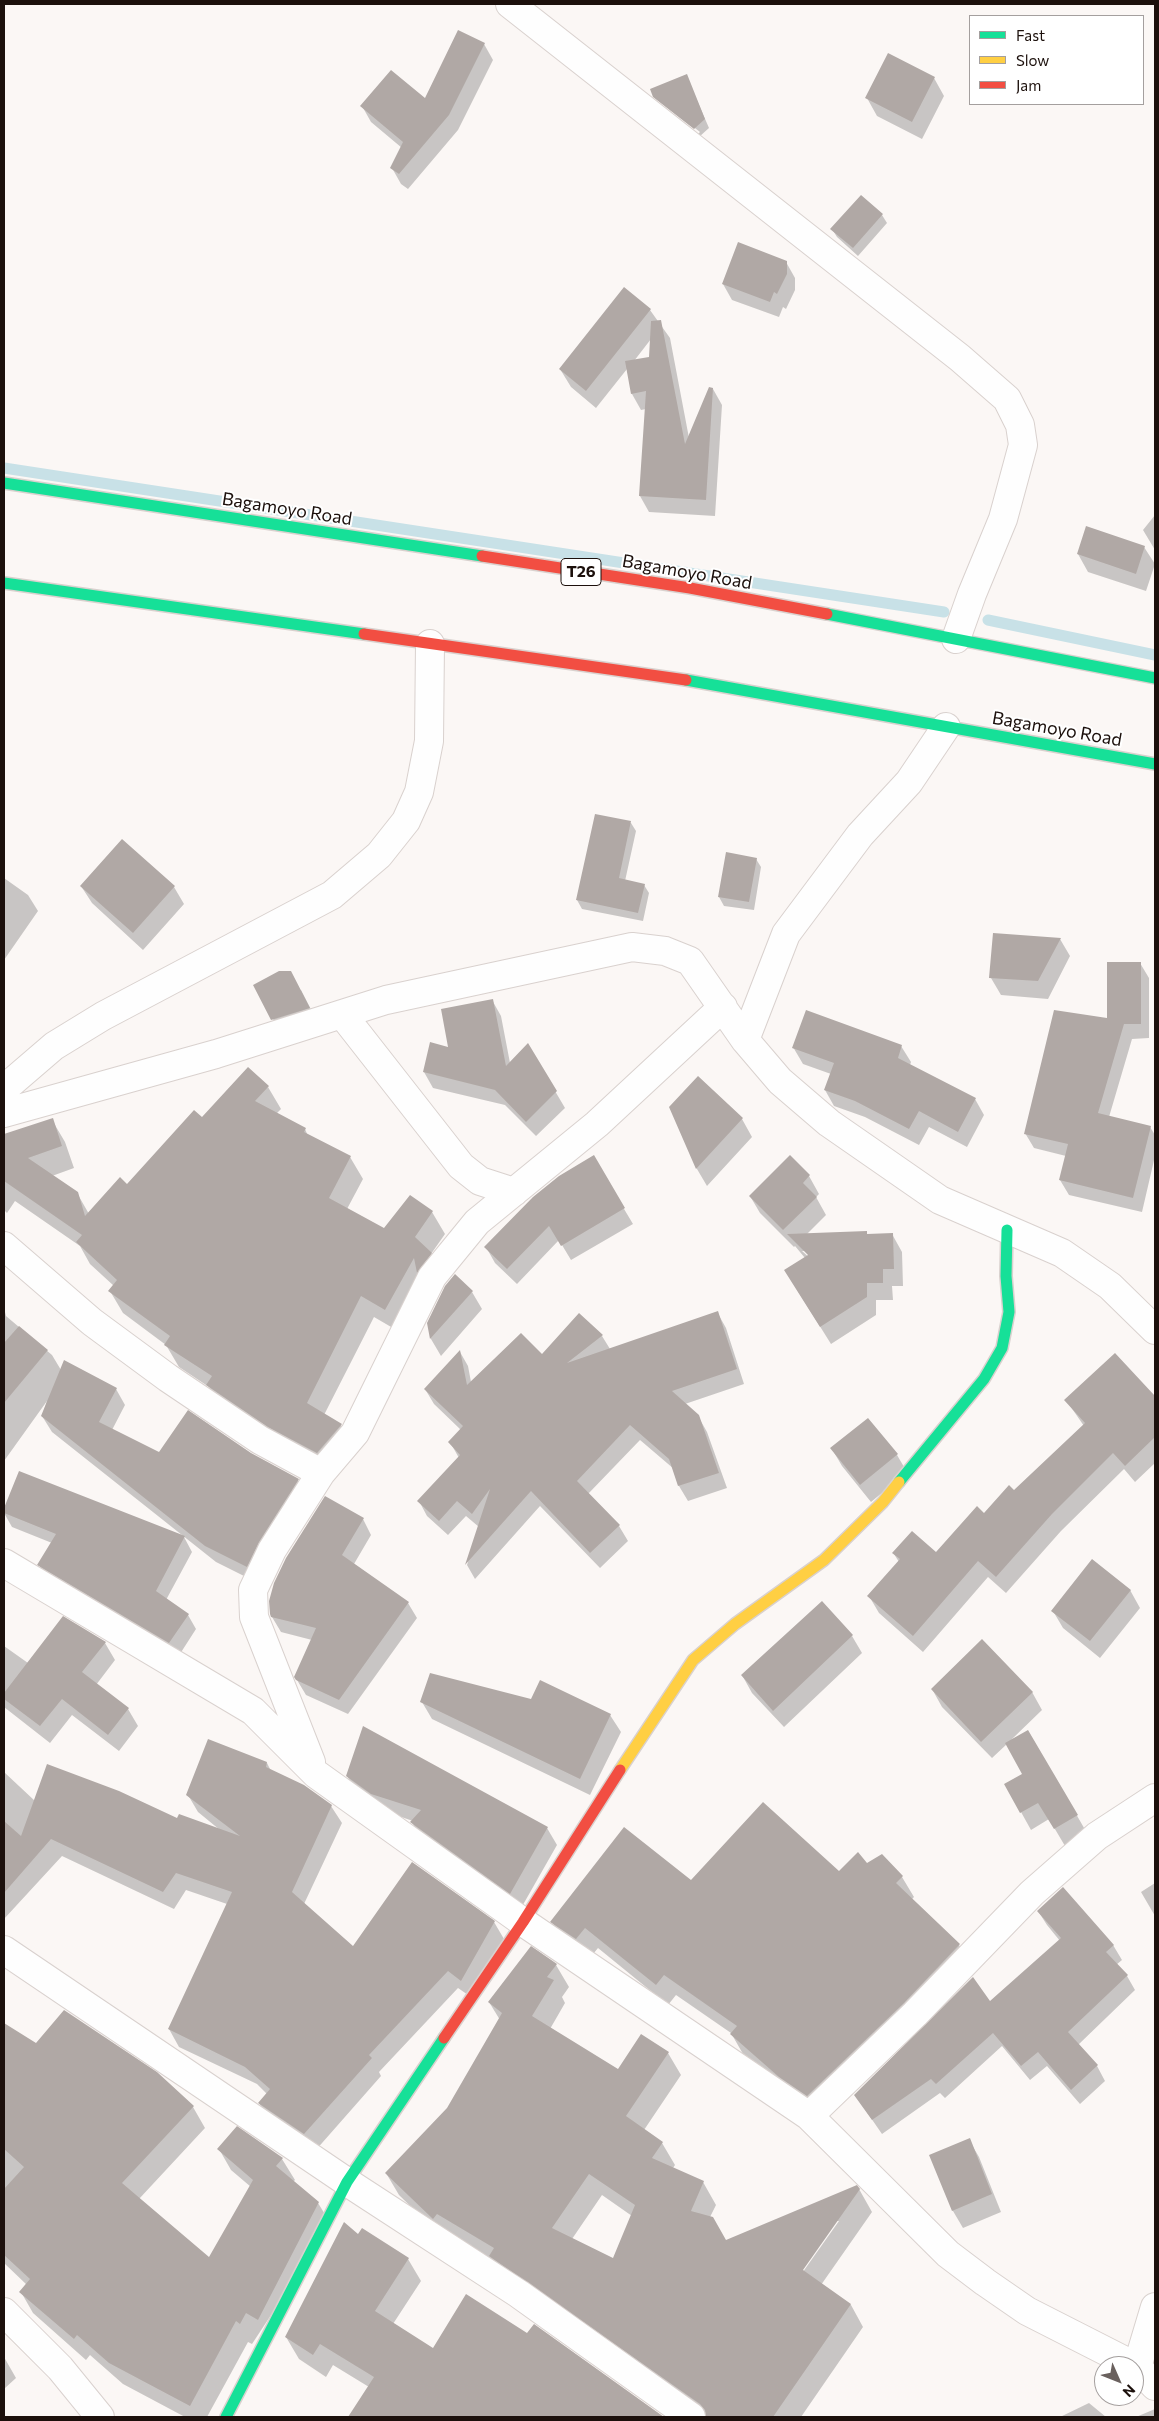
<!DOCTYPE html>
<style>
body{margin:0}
#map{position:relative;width:1159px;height:2421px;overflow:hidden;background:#fbf7f5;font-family:Commissioner,sans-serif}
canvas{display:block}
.frame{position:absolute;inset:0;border:5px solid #1c100c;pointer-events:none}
.legend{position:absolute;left:969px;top:15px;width:175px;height:90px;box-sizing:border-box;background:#fff;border:1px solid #a49f9e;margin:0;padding:6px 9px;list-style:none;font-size:15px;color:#1c100c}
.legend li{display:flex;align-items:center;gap:10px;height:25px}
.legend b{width:25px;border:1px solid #a49f9e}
.north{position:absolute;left:1094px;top:2356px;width:50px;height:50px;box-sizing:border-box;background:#fff;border:1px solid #a49f9e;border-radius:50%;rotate:134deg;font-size:14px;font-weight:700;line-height:20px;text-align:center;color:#1c100c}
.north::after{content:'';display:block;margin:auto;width:18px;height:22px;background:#6a615e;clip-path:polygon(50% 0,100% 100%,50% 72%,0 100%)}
</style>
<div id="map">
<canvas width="1159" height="2421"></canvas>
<div class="frame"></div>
<ul class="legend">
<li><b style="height:6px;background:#16e098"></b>Fast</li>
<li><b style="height:6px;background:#ffcf43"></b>Slow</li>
<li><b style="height:6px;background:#f24e42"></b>Jam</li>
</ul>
<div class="north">N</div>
</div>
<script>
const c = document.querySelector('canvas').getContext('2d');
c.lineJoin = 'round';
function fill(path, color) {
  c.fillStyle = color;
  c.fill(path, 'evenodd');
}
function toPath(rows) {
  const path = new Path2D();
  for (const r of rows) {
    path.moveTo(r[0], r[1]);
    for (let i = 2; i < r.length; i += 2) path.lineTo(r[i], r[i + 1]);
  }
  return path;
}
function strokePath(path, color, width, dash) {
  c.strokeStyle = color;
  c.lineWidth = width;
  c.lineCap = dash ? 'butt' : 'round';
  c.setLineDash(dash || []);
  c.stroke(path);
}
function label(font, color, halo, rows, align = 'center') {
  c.font = font + ' Commissioner,sans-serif';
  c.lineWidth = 4;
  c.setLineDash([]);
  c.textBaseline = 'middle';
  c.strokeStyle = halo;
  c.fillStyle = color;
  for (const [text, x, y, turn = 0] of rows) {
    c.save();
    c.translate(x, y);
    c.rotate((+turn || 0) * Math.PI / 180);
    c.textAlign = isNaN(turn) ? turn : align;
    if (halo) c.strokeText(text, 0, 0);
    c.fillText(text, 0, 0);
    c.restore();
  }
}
fill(toPath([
 [484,44,493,60,458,130,408,189,401,184,392,168,402,148,371,122,362,106,425,100],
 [686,75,709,128,699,137,657,102,698,134,700,132,654,96],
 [934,78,944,96,922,139,877,116,867,98],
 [882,215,887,223,858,256,837,237,832,229],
 [786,262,795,278,795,290,786,309,783,307,779,317,732,300,723,284],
 [624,289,650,310,670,338,689,438,713,389,722,405,715,516,649,512,640,496,646,409,641,410,632,394,627,369,596,408,571,387,560,369],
 [651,339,650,358,634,361],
 [1155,515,1155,550,1143,530],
 [1144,547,1155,564,1146,591,1088,572,1078,554],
 [596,815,631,823,636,831,625,881,644,885,649,893,643,921,582,909,577,900],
 [756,859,761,867,754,910,724,906,719,897],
 [4,878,28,895,38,911,4,960],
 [81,886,174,887,184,904,143,950,92,903],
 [1060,939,1070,956,1048,999,1001,995,991,978],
 [1140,963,1149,978,1149,1038,1132,1039,1109,1117,1150,1127,1155,1135,1155,1156,1142,1212,1069,1195,1060,1180,1066,1156,1034,1148,1025,1133,1109,1019],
 [301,990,319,1025,283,1037,273,1019],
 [492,1000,501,1016,510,1063,528,1045,565,1108,536,1136,505,1105,433,1088,424,1072,450,1048],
 [901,1046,911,1062,910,1065,975,1099,984,1115,967,1147,929,1127,919,1145,865,1117,834,1106,825,1090,831,1074,803,1064,793,1047],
 [698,1078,742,1119,752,1137,707,1186,697,1169,671,1107],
 [268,1087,281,1109,276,1114,305,1129,308,1136,350,1157,363,1179,347,1209,384,1229,432,1212,445,1234,431,1254,444,1276,398,1331,374,1317,324,1415,341,1425,354,1447,330,1475,221,1407,209,1387,179,1367,166,1345,123,1313,110,1291,114,1286,90,1264,80,1246,15,1201,7,1213,4,1210,4,1136,52,1120,65,1142,74,1168,52,1176,77,1193,89,1214,127,1186,202,1119],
 [790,1156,809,1176,819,1194,816,1197,826,1215,807,1234,866,1232,868,1235,892,1234,902,1252,903,1286,892,1286,893,1300,876,1300,876,1315,831,1344,796,1288,805,1258,795,1246,794,1247,760,1213,750,1196],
 [802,1251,806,1251,812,1260],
 [593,1157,633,1224,571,1260,559,1240,517,1284,495,1263,486,1247],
 [472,1292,482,1309,441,1356,431,1339,428,1324],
 [4,1308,6,1316,52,1355,61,1370,116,1389,125,1405,112,1430,159,1454,251,1454,298,1480,307,1496,256,1582,216,1562,52,1432,42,1416,47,1401,4,1461],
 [717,1312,726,1328,744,1384,685,1404,698,1416,707,1432,727,1488,688,1501,679,1486,674,1469,640,1440,588,1494,619,1526,628,1541,600,1568,540,1506,475,1579,467,1565,479,1527,466,1516,448,1535,427,1516,419,1501,459,1458,450,1442,461,1430,434,1404,425,1389,460,1352,468,1366,471,1382,542,1356,579,1314,602,1336,610,1349],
 [1115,1354,1155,1398,1155,1463,1135,1482,1124,1469,1061,1531,1006,1593,988,1577,923,1652,879,1613,869,1596,899,1562,894,1554,936,1554,1014,1491,1084,1426,1066,1400],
 [868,1419,897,1455,907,1472,871,1502,842,1466,832,1449],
 [19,1473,184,1537,192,1552,166,1600,188,1615,196,1629,178,1657,47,1579,39,1565,52,1543,12,1527,4,1513],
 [363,1519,371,1535,354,1564,408,1603,417,1618,348,1714,306,1695,297,1680,312,1640,281,1632,272,1617],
 [1130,1590,1140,1608,1100,1658,1063,1628,1053,1611],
 [852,1636,862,1653,784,1727,752,1693,742,1675],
 [105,1643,115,1660,96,1685,128,1709,138,1726,119,1751,72,1715,50,1743,4,1707,4,1646,28,1663],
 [932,1689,1032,1692,1042,1710,1011,1740,1028,1731,1087,1833,1065,1846,1049,1819,1031,1830,1021,1812,1024,1774,1007,1744,992,1758,942,1707],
 [531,1701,610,1715,621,1732,590,1795,432,1719,422,1702],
 [267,1763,271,1771,331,1806,342,1823,304,1904,354,1948,494,1922,504,1939,471,1997,458,1988,379,2072,381,2076,315,2151,269,2120,259,2103,267,2094,257,2084,179,2047,169,2029,227,1904,186,1890,174,1909,62,1856,4,1919,4,1772,35,1801,178,1820,220,1830,198,1812,188,1795],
 [347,1776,547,1828,557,1845,520,1910,421,1839,412,1822,413,1821,381,1810,357,1793],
 [866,1864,902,1877,914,1897,911,1900,959,1945,971,1965,820,2116,792,2097,743,2054,731,2033,676,1995,668,2005,598,1948,589,1959,563,1942,552,1922,691,1882,839,1873],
 [1155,1883,1155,1916,1141,1892],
 [1038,1911,1113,1945,1122,1960,1116,1965,1127,1976,1135,1990,1078,2045,1097,2066,1105,2081,1080,2104,1047,2066,1030,2080,1002,2046,945,2098,940,2093,882,2134,855,2095,990,2003,1060,1941,1047,1925],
 [556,1965,569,1987,562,1997,565,2003,550,2029,619,2071,642,2036,668,2053,681,2075,644,2130,662,2143,675,2165,673,2168,703,2182,716,2205,710,2217,726,2241,859,2189,872,2212,821,2285,851,2305,863,2327,801,2417,701,2417,446,2241,399,2195,386,2173,448,2109,500,2020,489,2002],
 [602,2195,632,2216,614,2260,572,2239],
 [836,2221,839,2221,800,2276,798,2275],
 [4,2024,36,2044,193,2107,205,2128,139,2199,209,2259,251,2187,231,2170,219,2149,237,2128,282,2159,295,2180,293,2182,318,2203,331,2224,252,2344,248,2342,207,2417,185,2417,123,2384,90,2355,86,2360,33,2313,21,2292,27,2285,4,2263],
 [969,2140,979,2157,1001,2212,963,2228,953,2211,931,2155],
 [358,2236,408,2259,421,2281,393,2324,434,2350,527,2334,534,2326,662,2417,350,2417,369,2387,333,2365,326,2377,299,2359,286,2337],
 [4,2357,16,2378,4,2389],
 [1089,2403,1106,2417,1060,2417],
 [1155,2409,1155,2417,1136,2417]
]), '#0003');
strokePath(toPath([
 [4,468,944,612],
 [988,620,1155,655]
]), '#c8e1e7', 11);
fill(toPath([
 [458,30,485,43,449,115,399,174,390,168,403,142,360,106,391,70,425,98],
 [888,53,935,77,912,122,865,98],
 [687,74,705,119,694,129,653,97,650,89],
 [861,195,883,214,853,248,830,229],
 [738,242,787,261,787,274,777,294,774,292,770,302,722,284],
 [624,287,651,309,586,391,559,369],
 [661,320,685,444,709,387,713,388,706,500,639,496,646,391,631,394,625,361,649,357,651,321],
 [1086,526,1145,546,1136,574,1077,554],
 [595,814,631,821,619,878,645,884,638,913,576,900],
 [122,839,175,886,133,933,80,886],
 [726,852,757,858,749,902,718,897],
 [993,933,1061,938,1038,981,989,978],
 [1107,962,1141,962,1141,1024,1124,1024,1098,1113,1151,1126,1133,1198,1059,1180,1068,1144,1024,1134,1054,1010,1107,1018],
 [279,971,291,971,310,1008,271,1020,253,985],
 [493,999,506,1066,528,1043,557,1091,526,1122,495,1090,423,1072,430,1042,448,1047,441,1009],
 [806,1010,902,1045,898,1058,976,1098,958,1132,919,1111,909,1129,855,1101,824,1090,834,1063,792,1048],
 [248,1067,269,1086,255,1101,306,1128,304,1132,351,1156,329,1198,384,1228,410,1195,433,1211,415,1237,432,1253,417,1273,414,1258,385,1310,361,1296,307,1403,342,1424,317,1453,268,1427,206,1385,212,1376,164,1345,170,1336,108,1291,117,1280,76,1242,82,1235,4,1181,4,1134,53,1118,62,1146,28,1158,78,1192,85,1216,120,1177,127,1184,194,1110,202,1117],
 [698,1076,743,1118,696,1169,669,1107],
 [594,1155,625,1208,561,1246,549,1226,507,1269,484,1247,533,1197,559,1176],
 [790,1155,810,1175,803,1183,817,1197,783,1230,749,1196],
 [867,1231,867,1234,893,1233,894,1269,883,1269,883,1283,867,1283,867,1297,820,1327,784,1270,808,1255,787,1234],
 [455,1274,473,1291,430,1339,427,1323,445,1286],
 [718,1311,737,1369,672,1391,699,1415,719,1473,678,1486,669,1459,630,1425,577,1481,620,1525,590,1553,531,1491,465,1565,490,1489,472,1514,457,1501,439,1521,417,1501,460,1455,448,1442,463,1426,424,1389,460,1350,467,1385,521,1333,542,1354,579,1313,603,1335,567,1363],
 [19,1326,48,1350,4,1403,4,1343],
 [1115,1353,1155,1396,1155,1437,1125,1466,1113,1453,1052,1514,996,1577,978,1561,913,1636,867,1596,900,1559,892,1553,912,1531,936,1552,977,1506,984,1513,1009,1485,1014,1490,1085,1423,1064,1400],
 [64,1360,117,1388,99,1422,159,1452,188,1410,251,1453,299,1479,259,1542,247,1567,205,1546,41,1416],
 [868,1418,898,1454,860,1485,830,1448],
 [19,1471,185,1536,156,1591,189,1614,169,1643,37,1565,56,1534,4,1513,4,1508],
 [325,1496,364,1518,342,1555,409,1602,339,1700,296,1680,294,1677,316,1628,271,1617,270,1614,269,1601,274,1583,286,1558],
 [1092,1559,1131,1590,1090,1641,1051,1611],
 [822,1601,853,1635,773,1711,741,1675],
 [63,1616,106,1642,82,1672,129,1708,108,1735,62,1699,40,1726,4,1699,4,1693],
 [982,1639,1033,1692,981,1742,931,1689],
 [430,1673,531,1699,540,1680,611,1714,580,1779,420,1702],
 [363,1726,548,1827,510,1894,410,1822,421,1810,371,1794,346,1776],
 [1028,1730,1078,1815,1054,1829,1038,1803,1020,1813,1004,1784,1022,1774,1005,1743],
 [208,1739,267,1762,266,1767,304,1785,332,1805,292,1892,353,1946,412,1862,495,1921,461,1981,448,1971,369,2055,372,2058,304,2134,258,2103,270,2089,245,2067,168,2029,232,1892,176,1873,163,1892,51,1839,4,1893,4,1821,21,1836,47,1764,119,1791,177,1818,179,1814,240,1836,186,1795],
 [763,1802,839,1871,858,1852,867,1863,882,1854,903,1876,896,1883,960,1944,904,2003,807,2096,779,2077,730,2034,737,2026,664,1975,656,1985,585,1928,576,1939,550,1922,624,1827,691,1880],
 [1063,1887,1114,1945,1106,1952,1128,1975,1068,2032,1098,2065,1071,2090,1038,2052,1021,2066,993,2033,936,2084,931,2079,872,2120,854,2095,973,1977,990,2001,1061,1938,1037,1911],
 [531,1946,557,1964,547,1977,554,1980,532,2016,618,2069,641,2034,669,2052,626,2116,663,2142,652,2158,704,2181,691,2211,713,2217,726,2240,857,2185,860,2189,803,2270,851,2304,773,2417,706,2417,705,2410,700,2404,489,2256,494,2248,437,2214,433,2219,385,2173,447,2108,502,2013,488,2002],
 [589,2174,635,2205,613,2258,552,2228],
 [64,2010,157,2072,194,2106,122,2183,209,2257,253,2180,217,2149,237,2126,283,2158,276,2166,319,2202,258,2320,246,2313,240,2324,236,2321,190,2406,109,2363,77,2335,74,2339,19,2292,30,2279,4,2255,4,2189,24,2167,4,2149,4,2023,36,2043],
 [970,2138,992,2194,952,2211,929,2155],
 [344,2222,358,2234,362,2228,409,2258,375,2311,433,2348,466,2294,527,2333,534,2324,664,2417,348,2417,374,2377,320,2344,313,2355,285,2337]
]), '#b0a8a5');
const street = toPath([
 [510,4,960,358,1007,399,1020,425,1023,445,1003,519,972,594,956,639],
 [342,1014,461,1166,480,1181,514,1192],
 [745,1040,786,934,860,835,909,782,946,727],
 [4,1089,54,1046,103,1016,332,895,379,855,406,821,419,792,429,741,430,644],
 [4,1113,216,1054,386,1000,632,947,665,951,690,961,745,1040,780,1081,829,1123,940,1200,1062,1253,1110,1286,1155,1330],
 [4,1246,92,1322,168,1378,260,1440,321,1473],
 [4,1563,253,1711,316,1774,523,1922,809,2116,948,2254,985,2282,1027,2311,1137,2367,1155,2386],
 [311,1762,254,1617,253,1590,272,1550,321,1473,355,1433,432,1277,477,1222,597,1124,723,1007],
 [4,1950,347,2182,519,2294,691,2417],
 [809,2116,915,2014,1032,1893,1097,1836,1155,1798],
 [4,2312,60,2368,100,2417],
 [1137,2367,1155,2307]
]);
const fast = toPath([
 [4,483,482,556],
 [4,583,364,634],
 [827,614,1155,678],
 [686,680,1155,764],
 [899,1482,984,1379,1002,1348,1009,1312,1006,1276,1007,1230],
 [226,2417,347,2182,444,2038]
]);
const slow = toPath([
 [620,1770,693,1660,735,1624,824,1560,883,1502,899,1482]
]);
const jam = toPath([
 [482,556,690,588,827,614],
 [364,634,686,680],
 [444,2038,523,1922,620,1770]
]);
strokePath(street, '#d9d1ce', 30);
strokePath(fast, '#d9d1ce', 14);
strokePath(slow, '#d9d1ce', 14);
strokePath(jam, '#d9d1ce', 14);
strokePath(street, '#fefefe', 28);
strokePath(fast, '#16e098', 11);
strokePath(slow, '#ffcf43', 11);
strokePath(jam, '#f24e42', 11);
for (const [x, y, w] of [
 [581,572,40]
]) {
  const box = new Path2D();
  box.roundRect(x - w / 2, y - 13.5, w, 27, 4);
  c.fillStyle = '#fff';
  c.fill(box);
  strokePath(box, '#1c100c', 1);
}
label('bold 16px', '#1c100c', null, [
 ["T26",581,572]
]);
label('18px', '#1c100c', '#fff', [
 ["Bagamoyo Road",287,509,9],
 ["Bagamoyo Road",687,572,10],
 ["Bagamoyo Road",1057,729,10]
]);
</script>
